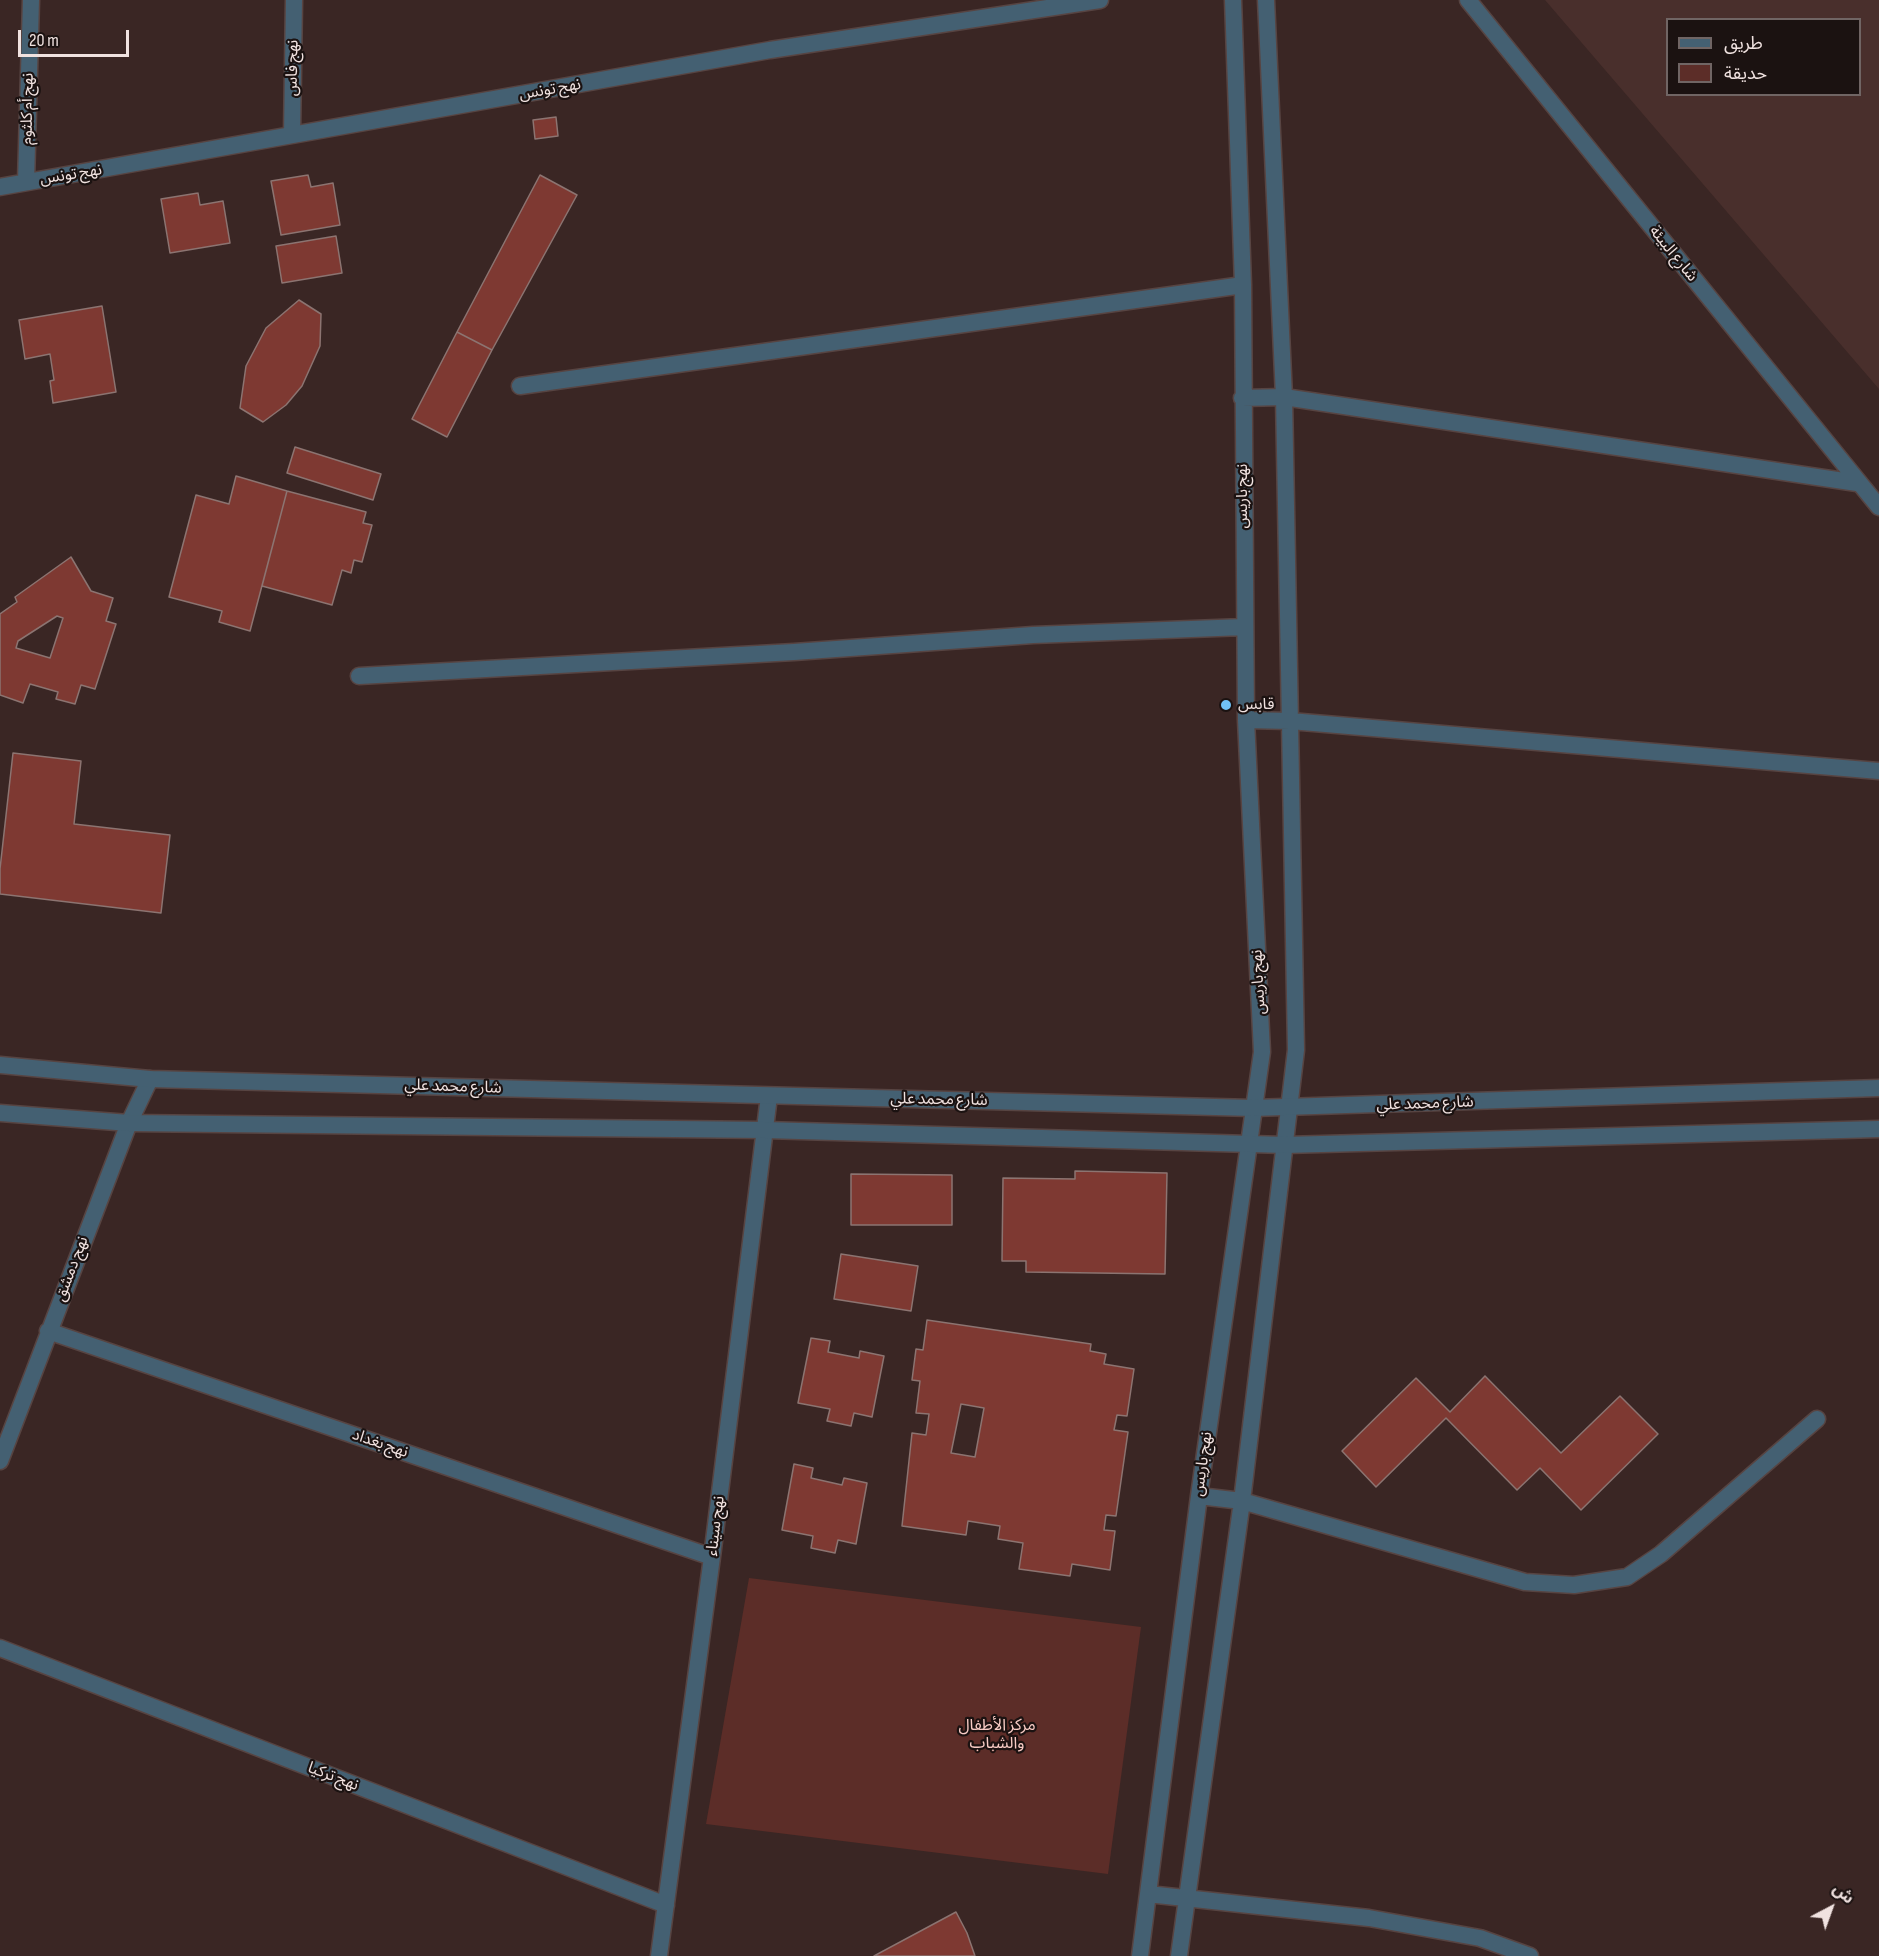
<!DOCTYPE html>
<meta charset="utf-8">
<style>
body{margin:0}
#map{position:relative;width:1879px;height:1956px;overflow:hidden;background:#3a2624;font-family:"Sofia Sans Condensed","Noto Sans Arabic",sans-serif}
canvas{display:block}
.legend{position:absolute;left:1666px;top:18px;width:195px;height:78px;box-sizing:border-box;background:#1b1211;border:2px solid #706564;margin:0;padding:8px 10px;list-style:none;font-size:18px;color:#f0e2e0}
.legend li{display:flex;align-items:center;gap:12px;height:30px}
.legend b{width:30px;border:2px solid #706564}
.north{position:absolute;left:1801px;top:1878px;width:60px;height:60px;-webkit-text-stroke:4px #1b1211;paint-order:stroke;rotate:41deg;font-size:16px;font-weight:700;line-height:24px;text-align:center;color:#f0e2e0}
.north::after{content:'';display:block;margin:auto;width:21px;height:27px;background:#f0e2e0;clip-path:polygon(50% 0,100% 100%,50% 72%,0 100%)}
.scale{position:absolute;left:18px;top:30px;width:111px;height:27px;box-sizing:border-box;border:3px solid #f0e2e0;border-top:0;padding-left:8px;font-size:18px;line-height:21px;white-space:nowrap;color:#f0e2e0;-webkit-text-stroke:4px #1b1211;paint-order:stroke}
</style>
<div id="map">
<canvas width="1879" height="1956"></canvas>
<ul class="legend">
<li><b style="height:8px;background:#446072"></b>طريق</li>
<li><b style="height:16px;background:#5c2d28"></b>حديقة</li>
</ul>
<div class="north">ش</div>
<div class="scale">20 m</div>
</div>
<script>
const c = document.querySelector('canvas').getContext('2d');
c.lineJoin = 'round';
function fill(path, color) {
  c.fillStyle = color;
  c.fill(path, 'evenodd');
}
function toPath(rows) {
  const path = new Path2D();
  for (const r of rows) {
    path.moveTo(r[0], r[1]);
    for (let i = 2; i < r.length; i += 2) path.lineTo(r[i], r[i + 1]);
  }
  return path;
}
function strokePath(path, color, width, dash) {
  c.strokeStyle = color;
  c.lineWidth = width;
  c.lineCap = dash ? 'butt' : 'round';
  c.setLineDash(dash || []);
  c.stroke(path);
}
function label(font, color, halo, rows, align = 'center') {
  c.font = font + ' "Sofia Sans Condensed","Noto Sans Arabic",sans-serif';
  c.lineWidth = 4.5;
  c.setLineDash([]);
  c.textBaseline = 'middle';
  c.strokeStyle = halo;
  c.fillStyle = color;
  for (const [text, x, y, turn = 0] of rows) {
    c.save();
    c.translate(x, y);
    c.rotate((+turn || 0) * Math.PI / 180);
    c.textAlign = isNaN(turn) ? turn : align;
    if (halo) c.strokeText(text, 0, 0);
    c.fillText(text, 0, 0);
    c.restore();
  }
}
fill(toPath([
 [1545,0,1879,0,1879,389],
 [1668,20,1860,20,1860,94,1668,94]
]), '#492f2c');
fill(toPath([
 [749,1578,1141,1627,1108,1874,706,1824]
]), '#5c2d28');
const building = toPath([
 [556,117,558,136,535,139,533,120,556,117],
 [308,175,311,187,333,183,340,225,281,235,271,181,308,175],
 [540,175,577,195,492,350,457,332,540,175],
 [198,193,200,205,223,201,230,243,170,253,161,199,198,193],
 [336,236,342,273,282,283,276,246,336,236],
 [299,300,321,314,320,346,302,386,286,405,263,422,240,408,246,366,266,328,299,300],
 [102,306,116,392,53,403,50,381,54,380,50,354,25,359,19,320,102,306],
 [457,332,492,350,447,437,412,419,457,332],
 [295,447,381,474,373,500,287,473,295,447],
 [236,476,287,491,250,631,219,622,222,611,169,597,196,495,229,504,236,476],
 [287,491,366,512,363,523,372,525,362,562,354,560,351,573,342,570,332,605,262,586,287,491],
 [71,557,91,591,113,598,106,621,116,624,95,689,81,685,75,704,56,699,58,692,30,684,23,703,0,695,0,614,17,602,15,597,71,557],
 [57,616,63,618,50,658,16,648,18,641,57,616],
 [13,753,81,761,74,824,170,835,161,913,0,894,0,869,13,753],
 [1075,1171,1167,1173,1165,1274,1026,1272,1026,1261,1002,1261,1003,1178,1075,1179,1075,1171],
 [851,1174,952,1175,952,1225,851,1225,851,1174],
 [841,1254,918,1266,911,1311,834,1299,841,1254],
 [927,1320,1091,1344,1090,1351,1106,1354,1104,1364,1134,1369,1127,1416,1117,1415,1114,1430,1128,1432,1116,1516,1106,1515,1104,1530,1115,1531,1110,1570,1072,1564,1070,1576,1019,1569,1023,1543,998,1539,1000,1526,968,1521,966,1535,902,1526,912,1433,926,1435,929,1414,916,1413,920,1381,912,1380,916,1349,923,1350,927,1320],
 [961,1404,984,1408,975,1457,951,1453,961,1404],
 [811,1338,830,1341,828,1352,859,1358,860,1351,884,1356,872,1417,854,1413,851,1426,827,1421,830,1409,798,1403,811,1338],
 [1485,1376,1561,1453,1620,1396,1658,1434,1581,1510,1540,1468,1517,1490,1446,1418,1376,1487,1342,1451,1416,1378,1450,1412,1485,1376],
 [794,1464,813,1468,811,1478,842,1485,844,1478,867,1483,856,1544,838,1540,835,1553,811,1548,813,1536,782,1530,794,1464],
 [956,1912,967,1933,975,1956,874,1956,956,1912]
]);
fill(building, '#7e3932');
strokePath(building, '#8c7471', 1.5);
const minor = toPath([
 [1468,0,1879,507],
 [292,135,294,0],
 [26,182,31,0],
 [0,187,770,50,1100,0],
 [520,386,1243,285],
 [1242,398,1284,397,1857,483],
 [359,676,794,652,1033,635,1244,627],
 [1246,720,1290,721,1879,771],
 [48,1331,712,1557],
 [0,1461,129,1123,150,1079],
 [1199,1496,1242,1501,1525,1582,1574,1585,1627,1577,1661,1554,1817,1419],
 [0,1648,666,1905],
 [1148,1894,1369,1918,1480,1938,1530,1956],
 [659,1956,712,1557,769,1096],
 [1140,1956,1199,1496,1262,1052,1246,720,1243,285,1233,0],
 [1179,1956,1242,1501,1296,1050,1284,397,1266,0]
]);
const tertiary = toPath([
 [0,1065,150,1079,1253,1108,1879,1088],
 [0,1113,129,1123,765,1130,1285,1145,1879,1129]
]);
strokePath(minor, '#574442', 19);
strokePath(tertiary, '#574442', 19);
strokePath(minor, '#446072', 16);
strokePath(tertiary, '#446072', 16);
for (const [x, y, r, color] of [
 [1226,705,6,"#71c1f5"]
]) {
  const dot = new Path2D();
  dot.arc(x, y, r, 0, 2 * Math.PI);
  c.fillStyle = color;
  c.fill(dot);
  strokePath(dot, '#1b1211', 2);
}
label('16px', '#f0e2e0', '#1b1211', [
 ["نهج فاس",293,68,-89],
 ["نهج تونس",550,90,-10],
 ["نهج أم كلثوم",28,109,-89],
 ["نهج تونس",71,175,-9],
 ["شارع البيئة",1673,254,51],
 ["نهج باريس",1243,496,-90],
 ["نهج باريس",1259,982,-93],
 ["شارع محمد علي",453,1087,2],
 ["شارع محمد علي",939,1100,1],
 ["شارع محمد علي",1425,1104,-2],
 ["نهج دمشق",72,1269,-69],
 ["نهج بغداد",380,1444,19],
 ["نهج باريس",1203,1464,-82],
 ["نهج سيناء",716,1526,-83],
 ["نهج تركيا",333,1777,21]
]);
label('16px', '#f0e2e0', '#1b1211', [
 ["قابس",1238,705]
], 'left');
label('16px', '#f8ccc5', '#1b1211', [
 ["مركز الأطفال",997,1726],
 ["والشباب",997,1744]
]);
</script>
